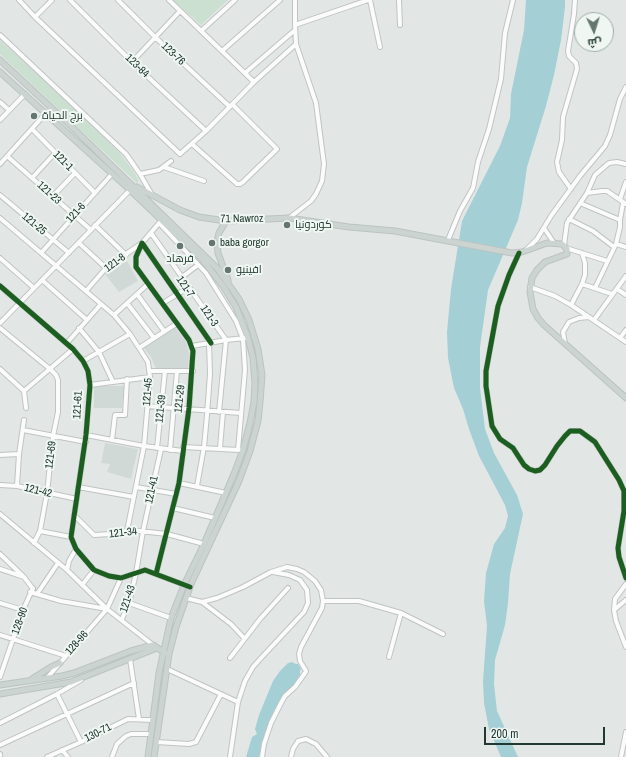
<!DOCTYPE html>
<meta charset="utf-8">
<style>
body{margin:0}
#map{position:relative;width:626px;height:757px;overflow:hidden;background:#e2e7e5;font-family:"Archivo Narrow",Cairo,sans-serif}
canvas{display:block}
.north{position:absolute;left:574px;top:12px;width:40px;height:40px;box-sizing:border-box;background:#f0f7f3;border:1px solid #9daba6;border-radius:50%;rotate:176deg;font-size:11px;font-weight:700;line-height:16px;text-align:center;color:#213932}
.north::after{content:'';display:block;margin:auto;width:14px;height:18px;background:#657671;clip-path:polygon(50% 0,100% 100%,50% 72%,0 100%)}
.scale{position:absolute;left:484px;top:727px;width:121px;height:18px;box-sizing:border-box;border:2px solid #213932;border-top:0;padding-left:5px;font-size:12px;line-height:14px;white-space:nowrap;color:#213932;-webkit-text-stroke:3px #f0f7f3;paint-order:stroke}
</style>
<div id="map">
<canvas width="626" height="757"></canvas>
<div class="north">ش</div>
<div class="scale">200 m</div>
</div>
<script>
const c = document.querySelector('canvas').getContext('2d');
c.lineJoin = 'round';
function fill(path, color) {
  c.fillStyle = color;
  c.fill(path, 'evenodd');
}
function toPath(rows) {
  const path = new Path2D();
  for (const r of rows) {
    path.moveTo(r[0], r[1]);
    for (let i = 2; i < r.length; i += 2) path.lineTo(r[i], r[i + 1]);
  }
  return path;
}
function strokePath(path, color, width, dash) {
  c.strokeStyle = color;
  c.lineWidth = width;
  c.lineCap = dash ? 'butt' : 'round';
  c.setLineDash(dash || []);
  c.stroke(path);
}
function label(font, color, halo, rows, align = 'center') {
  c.font = font + ' "Archivo Narrow",Cairo,sans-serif';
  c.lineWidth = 4;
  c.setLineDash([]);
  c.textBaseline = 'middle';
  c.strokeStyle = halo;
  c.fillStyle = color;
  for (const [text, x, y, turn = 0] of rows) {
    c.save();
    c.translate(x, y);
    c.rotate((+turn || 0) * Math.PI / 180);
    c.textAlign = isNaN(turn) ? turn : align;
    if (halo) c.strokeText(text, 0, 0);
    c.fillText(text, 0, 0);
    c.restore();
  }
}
fill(toPath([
 [127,261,138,281,119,292,105,274],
 [174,326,186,342,189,353,188,369,156,369,151,357,143,347],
 [94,386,124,386,122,408,94,408],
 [105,443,138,449,131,479,107,472,110,464,101,463]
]), '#d0d9d5');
fill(toPath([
 [173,0,228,0,201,25],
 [0,40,77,110,120,153,134,172,139,181,137,183,0,54]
]), '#cbe0d1');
fill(toPath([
 [526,0,565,0,565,7,561,40,554,75,546,106,527,167,522,203,518,220,488,290,480,347,480,388,485,429,494,453,517,495,523,514,510,574,508,603,505,625,495,660,494,684,497,711,518,757,501,757,489,729,484,703,483,681,487,626,484,601,486,573,494,544,505,528,508,516,505,505,479,456,469,429,463,409,454,388,448,358,447,332,451,289,462,221,500,146,510,118,511,94,524,30],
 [292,662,296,664,298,664,301,669,300,671,300,677,296,684,278,704,270,719,262,742,259,757,246,757,252,737,257,734,255,729,259,715,273,681,280,671,288,663]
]), '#a4cfd5');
const minor = toPath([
 [19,0,35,17,180,154,206,131,254,82,296,44],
 [70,0,132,62,206,131],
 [118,0,155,37,230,107],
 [169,0,254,82],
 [370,0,380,47],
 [399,0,400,25],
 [35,17,52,0],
 [295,25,368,0],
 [201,31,235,0],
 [0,35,126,154,140,174,152,195],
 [222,51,280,0],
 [132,62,180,11],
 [245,73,295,30],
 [0,102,9,110],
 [0,120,25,94],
 [32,129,95,193],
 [192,144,237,184,240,184,243,182,277,149,232,104],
 [7,156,91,230],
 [0,164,46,113],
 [164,167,204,181],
 [140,174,159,170,171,161],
 [32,178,55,153],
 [571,189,559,172,557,162,562,140,563,117,577,69,576,63,569,56,568,51,574,14,575,0],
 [587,193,602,191,607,191,626,204],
 [0,195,69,253],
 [53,196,75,173],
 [620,199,626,182],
 [580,203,620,220],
 [0,218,114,315,130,334,148,362,150,377,144,446,127,531],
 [289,218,311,201,316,194,322,181,324,164,316,103,296,44,295,25,295,0],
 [569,219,593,231,614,247],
 [159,223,206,273,236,321,243,339,245,370,238,450],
 [95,225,126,255],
 [544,228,554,243],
 [151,233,226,340,219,412],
 [448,240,460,211,473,188,478,162,489,129,501,79,505,33,513,0],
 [79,243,106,268],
 [616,244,626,247],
 [564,245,567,223,587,193,595,175,609,163,617,162,626,164],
 [566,248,607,261],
 [526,250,537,239,551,216,580,176,605,146,610,135,620,99,626,87],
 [41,253,112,174],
 [519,253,509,275,498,306,486,371,486,386,492,426,500,439,513,448,524,465,529,469,535,471,540,470,545,465,557,446,565,436,570,431,580,431,595,442,619,480,624,491,624,511,618,548,619,557,626,578],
 [0,258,34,288],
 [182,277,198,265],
 [42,280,87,320],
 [582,284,612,294],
 [0,286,73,349,83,361,88,371,90,385,86,435,71,537,76,549,94,570,109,576,121,578,145,570,190,587],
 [530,287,555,296,571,305,626,342],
 [595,288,616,244,620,227,620,220,623,203],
 [617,289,626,295],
 [86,291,106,268,142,243,160,222],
 [137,294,164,331],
 [127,303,154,338],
 [163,303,189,287],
 [571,305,582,284,585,275,585,263,582,253],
 [114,315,148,284],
 [594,320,626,276],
 [0,323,130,190],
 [0,328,50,369,56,375,58,380,58,412,53,436,47,493,40,531,34,543],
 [79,328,99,352,113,382],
 [620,338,626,330],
 [67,343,101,304],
 [565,344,563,332,569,322,579,318,589,317],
 [192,346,226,340,245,338],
 [139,348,176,324],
 [83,361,130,334],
 [0,369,24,391],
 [150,371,193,371],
 [90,385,150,377],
 [24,391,73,349],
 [24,391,26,408],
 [147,406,241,413],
 [23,430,86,442],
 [86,435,144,446,183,451],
 [112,440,115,415,125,415,127,379],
 [183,447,239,450],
 [157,448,165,371],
 [220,448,223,412],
 [170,450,177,371],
 [0,455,19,454],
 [179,483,226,493],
 [0,485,17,486,77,499],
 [17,486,19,454,24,420],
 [197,486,204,447,207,415,210,374,209,343],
 [78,487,134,497],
 [136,487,176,494],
 [173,508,215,518],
 [0,514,67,570,107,609,153,645],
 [74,515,94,535,110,534,131,530,167,534,204,544],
 [40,531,71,537],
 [0,554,23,576],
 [0,569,24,577,33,589],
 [67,570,69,561,76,549],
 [156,574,179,483,189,408,193,351,189,340,136,267,136,257,142,243,211,343],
 [626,584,615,599,614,610,616,621,626,647],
 [82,585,94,570],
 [30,592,61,601,107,609],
 [37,594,58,563],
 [186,598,202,602,217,598,243,587,271,572,287,567,297,569,304,572,315,581,321,590,323,601,322,608,301,647,299,654,300,661,306,671,305,673,295,687,285,696,281,703,271,723,264,744,262,757],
 [323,601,359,601,401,613,443,634],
 [202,602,231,624,244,638],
 [0,603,23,610],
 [129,603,171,618],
 [614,610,626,600],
 [122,619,129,603,136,573,143,531,161,449],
 [0,635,66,656],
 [389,657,401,613],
 [230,658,260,619,288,588],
 [130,659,139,719],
 [167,669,238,702],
 [0,677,23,610,33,588],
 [47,678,107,609,121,578],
 [57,694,81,742],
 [0,723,57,694,81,680],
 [156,742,189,744,196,742,221,694],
 [0,745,134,683],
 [62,750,68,757],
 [0,754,0,757],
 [47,757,81,742,128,719,152,720],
 [112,757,117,744,126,736,131,734,150,734],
 [230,757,238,702,245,681,253,667,262,657,304,612,308,603,307,590,300,580,289,575,273,572],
 [291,757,293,749,298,741,306,739,316,744,327,757],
 [621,757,626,732]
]);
const major = toPath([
 [0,60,72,127,217,268,239,299,249,320,258,349,262,375,260,402,258,421,250,451,239,481,191,584,176,627,169,654,154,757],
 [0,72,130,190,202,259,223,286,236,307,248,338,253,358,255,383,254,402,250,423,243,450,234,474,204,544,184,585,171,618,159,673,148,757],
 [137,187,180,210,199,217,226,221,289,218,349,227,395,231,512,253,522,252,547,243,562,244,567,249,567,254,545,262,537,270,532,278,530,292,533,309,538,318,544,325,626,398],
 [226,221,219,233,217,241,218,253,228,280],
 [32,679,51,667,60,663],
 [0,685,62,676,74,673,131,651,153,645,165,653],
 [0,694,71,682,157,648]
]);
strokePath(minor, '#bfc4c2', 6);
strokePath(major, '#bcc3c1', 7);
strokePath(minor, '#fbfbfb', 4);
strokePath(major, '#ccd4d1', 5);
strokePath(toPath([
 [519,253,509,275,498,306,486,371,486,386,492,426,500,439,513,448,524,465,529,469,535,471,540,470,545,465,557,446,565,436,570,431,580,431,595,442,619,480,624,491,624,511,618,548,619,557,626,578],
 [0,286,73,349,83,361,88,371,90,385,86,435,71,537,76,549,94,570,109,576,121,578,145,570,190,587],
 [156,574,179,483,189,408,193,351,189,340,136,267,136,257,142,243,211,343]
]), '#1b5e20', 5);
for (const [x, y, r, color] of [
 [34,116,4,"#657671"],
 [287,225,4,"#657671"],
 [212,243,4,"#657671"],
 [180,246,4,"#657671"],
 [228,270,4,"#657671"]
]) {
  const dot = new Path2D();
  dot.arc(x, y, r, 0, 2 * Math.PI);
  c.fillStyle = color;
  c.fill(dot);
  strokePath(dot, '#f0f7f3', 1.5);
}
label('11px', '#213932', '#f0f7f3', [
 ["123-76",173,54,43],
 ["123-84",137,66,44],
 ["121-1",63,161,45],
 ["121-23",49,193,42],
 ["121-6",76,213,-48],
 ["71 Nawroz",242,219,-1],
 ["121-25",34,224,40],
 ["121-8",115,263,-36],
 ["121-7",185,287,56],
 ["121-3",209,316,56],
 ["121-45",148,392,-86],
 ["121-29",180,399,-84],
 ["121-61",78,405,-87],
 ["121-39",161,409,-84],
 ["121-69",51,455,-83],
 ["121-41",152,490,-78],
 ["121-42",38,491,14],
 ["121-34",123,533,-6],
 ["121-43",128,599,-72],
 ["128-90",20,621,-70],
 ["128-96",77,643,-49],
 ["130-71",98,733,-27]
]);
label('11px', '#213932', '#f0f7f3', [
 ["برج الحياة",42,116],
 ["كوردونيا",295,225],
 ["baba gorgor",220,243],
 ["فرهاد",180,259,"center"],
 ["افينيو",236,270]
], 'left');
</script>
